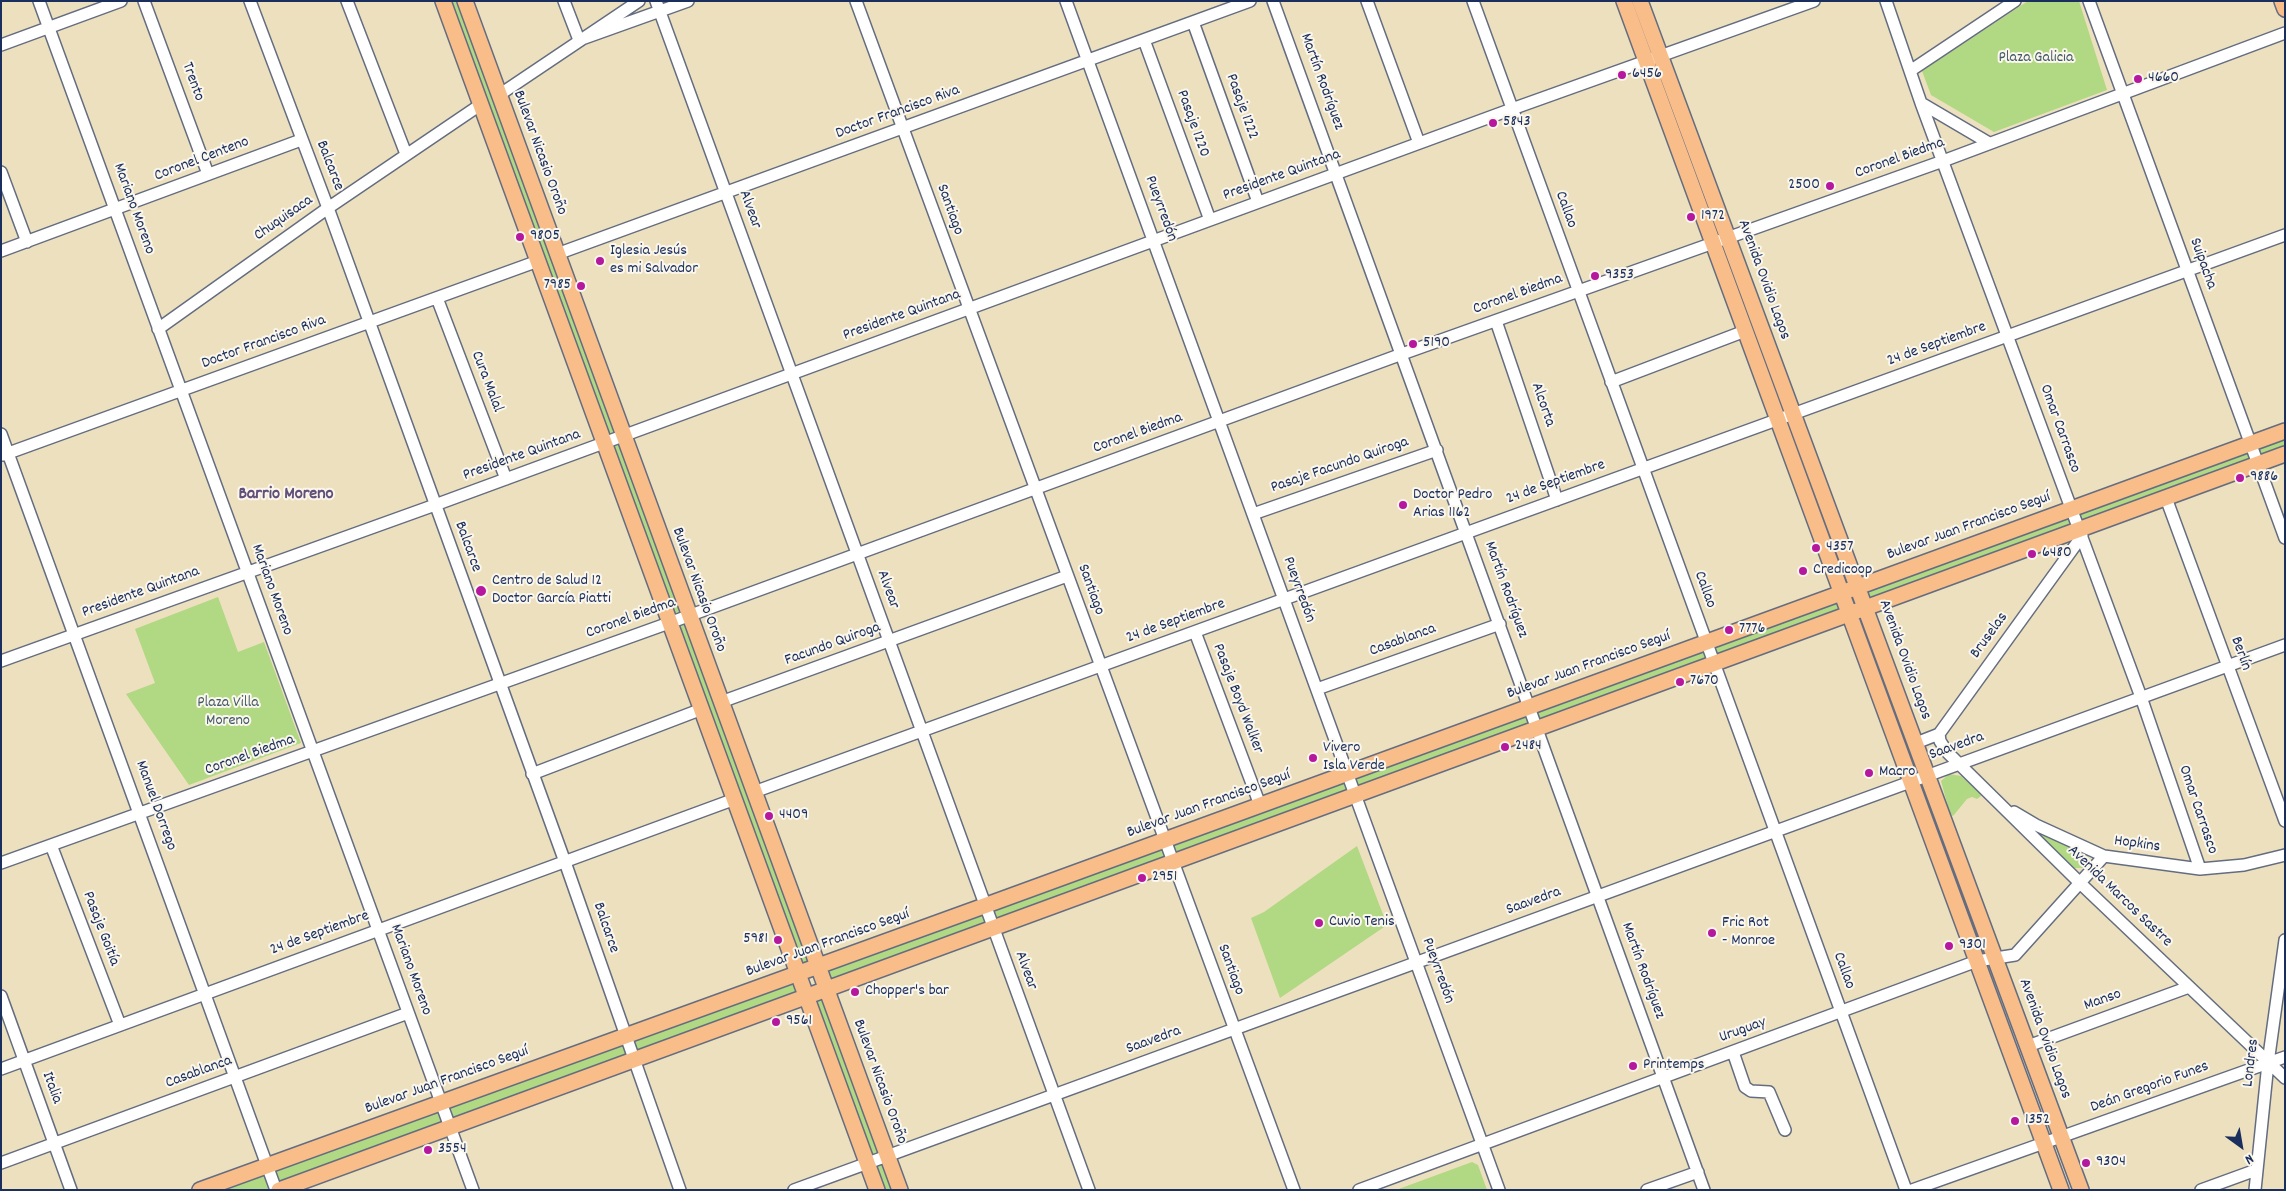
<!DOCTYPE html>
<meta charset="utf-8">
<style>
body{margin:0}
#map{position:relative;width:2286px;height:1191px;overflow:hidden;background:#ede0be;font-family:Dekko,sans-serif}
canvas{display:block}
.frame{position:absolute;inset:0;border:2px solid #1b2f5e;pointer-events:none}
.north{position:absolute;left:2216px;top:1121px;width:50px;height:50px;-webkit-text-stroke:4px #fbf7ec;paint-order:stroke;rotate:148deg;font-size:14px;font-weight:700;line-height:20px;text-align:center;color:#1b2f5e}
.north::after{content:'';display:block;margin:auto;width:18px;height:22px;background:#1b2f5e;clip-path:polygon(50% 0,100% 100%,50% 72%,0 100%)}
</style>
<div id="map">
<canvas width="2286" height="1191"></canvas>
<div class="frame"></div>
<div class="north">N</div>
</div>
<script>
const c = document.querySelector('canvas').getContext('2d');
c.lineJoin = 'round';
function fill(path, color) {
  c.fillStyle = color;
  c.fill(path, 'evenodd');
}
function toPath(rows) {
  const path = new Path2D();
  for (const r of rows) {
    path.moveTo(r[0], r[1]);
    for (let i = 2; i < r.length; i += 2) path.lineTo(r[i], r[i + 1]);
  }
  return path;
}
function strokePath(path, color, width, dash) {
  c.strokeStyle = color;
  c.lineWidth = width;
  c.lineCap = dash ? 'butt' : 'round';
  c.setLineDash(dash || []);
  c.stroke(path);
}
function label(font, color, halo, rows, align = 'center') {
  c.font = font + ' Dekko,sans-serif';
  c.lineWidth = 4;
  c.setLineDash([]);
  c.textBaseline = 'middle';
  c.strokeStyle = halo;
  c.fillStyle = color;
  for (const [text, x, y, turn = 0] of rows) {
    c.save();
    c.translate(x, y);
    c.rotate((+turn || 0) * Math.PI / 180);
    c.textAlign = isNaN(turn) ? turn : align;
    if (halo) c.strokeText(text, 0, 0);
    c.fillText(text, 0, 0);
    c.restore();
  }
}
fill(toPath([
 [443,1,465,1,818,966,2285,431,2285,454,826,988,900,1190,877,1190,806,996,279,1190,200,1190,798,973],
 [818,966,826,988,807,995,798,973],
 [2028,1,2079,1,2107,90,1994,132,1931,95,1922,71],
 [218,597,238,652,264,642,301,743,189,785,126,694,155,683,135,629],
 [1949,774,1961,776,1980,793,1981,796,1977,799,1972,797,1967,799,1953,816,1950,814,1941,781],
 [2036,831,2088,854,2089,863,2085,868,2074,868],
 [1357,846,1387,925,1280,998,1251,918,1264,912],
 [1472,1162,1478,1165,1487,1190,1396,1190]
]), '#b1d883');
const minor = toPath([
 [39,1,473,1190],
 [144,1,208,174],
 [250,1,328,208,565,862,680,1190],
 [347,1,406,154],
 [564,1,579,40,688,1],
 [656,1,1089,1190],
 [856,1,1294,1190],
 [1066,1,1499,1190],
 [1273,1,1704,1190],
 [1367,1,1419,143],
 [1473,1,1906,1190],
 [1886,1,1921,103,2141,697,2200,869],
 [2089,1,2285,538],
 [1193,22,1258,202],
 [1144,40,1210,220],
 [1,45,121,1],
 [1910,71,2015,1],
 [499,95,639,1],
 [1921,103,1989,143],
 [1,172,27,242],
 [1,251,301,140],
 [557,254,1250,1],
 [437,298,506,479],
 [1496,321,1557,500],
 [158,329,328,208,480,105],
 [1611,382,1745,331],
 [1,434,276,1190],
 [3,455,538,261],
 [2166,498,2285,821],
 [1253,514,1437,450],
 [1195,632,1260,805],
 [1,661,435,505,1512,109,1814,1],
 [1317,689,1500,624],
 [721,702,1067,576],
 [1939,734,1940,741,1947,752,2080,883,2285,1078],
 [1916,743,1939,734,2082,536],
 [532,774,702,709],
 [754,792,2285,235],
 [2014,812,2036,825,2104,856,2200,869,2244,865,2285,855],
 [51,845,120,1025],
 [1,863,680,619,1402,354,1943,161,2285,33],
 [1,996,71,1190],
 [2028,1046,2189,987],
 [1733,1052,1745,1087,1751,1091,1769,1092,1785,1130],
 [1,1069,735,799],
 [1,1163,408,1013],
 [794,1190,2285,645],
 [1359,1190,1977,961,2015,955,2104,856],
 [1647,1190,1698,1172],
 [1912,1190,2285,1057],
 [2201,1190,2256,1170],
 [2255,1190,2268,1063,2285,940]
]);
const major = toPath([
 [443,1,877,1190],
 [465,1,900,1190],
 [1624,1,2061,1190],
 [1640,1,2081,1190],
 [2282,1,2285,9],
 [200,1190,984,906,2285,431],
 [279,1190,2285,454]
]);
strokePath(minor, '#646d80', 14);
strokePath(major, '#646d80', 18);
strokePath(minor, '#fff', 11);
strokePath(major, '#f8bd89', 15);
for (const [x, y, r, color] of [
 [1622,75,5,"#b5179e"],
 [2138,79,5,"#b5179e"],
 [1493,123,5,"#b5179e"],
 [1830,186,5,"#b5179e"],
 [1691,217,5,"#b5179e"],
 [520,237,5,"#b5179e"],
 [600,261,5,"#b5179e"],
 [1595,276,5,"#b5179e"],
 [581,286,5,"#b5179e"],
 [1413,344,5,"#b5179e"],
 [2240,478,5,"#b5179e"],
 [1403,505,5,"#b5179e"],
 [1816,548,5,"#b5179e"],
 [2032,554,5,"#b5179e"],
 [1803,571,5,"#b5179e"],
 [481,591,6,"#b5179e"],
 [1729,630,5,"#b5179e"],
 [1680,682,5,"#b5179e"],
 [1505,747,5,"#b5179e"],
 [1313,758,5,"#b5179e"],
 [1869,773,5,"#b5179e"],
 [769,816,5,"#b5179e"],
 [1142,878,5,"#b5179e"],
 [1319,923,5,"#b5179e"],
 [1712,933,5,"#b5179e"],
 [778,940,5,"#b5179e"],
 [1949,946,5,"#b5179e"],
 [855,992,5,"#b5179e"],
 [776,1022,5,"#b5179e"],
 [1633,1066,5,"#b5179e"],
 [2015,1121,5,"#b5179e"],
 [428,1150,5,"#b5179e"],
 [2086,1163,5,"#b5179e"]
]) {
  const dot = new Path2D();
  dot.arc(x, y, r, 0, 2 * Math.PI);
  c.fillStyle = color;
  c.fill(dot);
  strokePath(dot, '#fbf7ec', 2);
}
label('16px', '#405967', '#fbf7ec', [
 ["Plaza Galicia",2036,59],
 ["Plaza Villa",228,704],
 ["Moreno",228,722]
]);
label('16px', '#1b2f5e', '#fbf7ec', [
 ["6456",1632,75],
 ["4660",2148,79],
 ["5843",1503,123],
 ["2500",1820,186,"right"],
 ["1972",1701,217],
 ["9805",530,237],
 ["Iglesia Jesús",610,252],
 ["es mi Salvador",610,270],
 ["9353",1605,276],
 ["7985",571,286,"right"],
 ["5190",1423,344],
 ["9886",2250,478],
 ["Doctor Pedro",1413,496],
 ["Arias 1162",1413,514],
 ["4357",1826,548],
 ["6480",2042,554],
 ["Credicoop",1813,571],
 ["Centro de Salud 12",492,582],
 ["Doctor García Piatti",492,600],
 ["7776",1739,630],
 ["7670",1690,682],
 ["2484",1515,747],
 ["Vivero",1323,749],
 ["Isla Verde",1323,767],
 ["Macro",1879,773],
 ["4409",779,816],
 ["2951",1152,878],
 ["Cuvio Tenis",1329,923],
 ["Fric Rot",1722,924],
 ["- Monroe",1722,942],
 ["5981",768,940,"right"],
 ["9301",1959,946],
 ["Chopper's bar",865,992],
 ["9561",786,1022],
 ["Printemps",1643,1066],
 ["1352",2025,1121],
 ["3554",438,1150],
 ["9304",2096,1163]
], 'left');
label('16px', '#1b2f5e', '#fbf7ec', [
 ["Trento",192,82,70],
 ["Martín Rodríguez",1321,82,70],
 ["Pasaje 1222",1241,107,70],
 ["Doctor Francisco Riva",898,113,-20],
 ["Pasaje 1220",1192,124,70],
 ["Bulevar Nicasio Oroño",539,153,70],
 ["Coronel Biedma",1900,159,-20],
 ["Coronel Centeno",202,160,-21],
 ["Balcarce",329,166,69],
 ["Presidente Quintana",1282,176,-20],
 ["Mariano Moreno",133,209,70],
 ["Pueyrredón",1160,209,70],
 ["Alvear",749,210,70],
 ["Santiago",949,210,70],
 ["Callao",1565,210,70],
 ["Chuquisaca",284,219,-35],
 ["Suipacha",2202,264,70],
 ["Avenida Ovidio Lagos",1763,280,70],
 ["Coronel Biedma",1518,295,-20],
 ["Presidente Quintana",902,316,-20],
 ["Doctor Francisco Riva",264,343,-20],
 ["24 de Septiembre",1937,345,-20],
 ["Cura Malal",486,382,69],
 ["Alcorta",1542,405,71],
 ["Omar Carrasco",2059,429,70],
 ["Coronel Biedma",1138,434,-20],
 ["Presidente Quintana",522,456,-20],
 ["Pasaje Facundo Quiroga",1340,466,-19],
 ["24 de Septiembre",1556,483,-20],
 ["Bulevar Juan Francisco Seguí",1969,527,-20],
 ["Balcarce",467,547,70],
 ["Mariano Moreno",271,590,70],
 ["Bulevar Nicasio Oroño",698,590,70],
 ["Alvear",887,590,70],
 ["Santiago",1090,590,70],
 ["Pueyrredón",1298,590,70],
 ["Martín Rodríguez",1505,590,70],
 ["Callao",1704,590,70],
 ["Presidente Quintana",141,593,-20],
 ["Coronel Biedma",631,619,-20],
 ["24 de Septiembre",1176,622,-20],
 ["Bruselas",1990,636,-54],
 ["Casablanca",1403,641,-20],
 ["Facundo Quiroga",833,645,-20],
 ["Berlín",2240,654,70],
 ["Avenida Ovidio Lagos",1904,660,70],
 ["Bulevar Juan Francisco Seguí",1589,666,-20],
 ["Pasaje Boyd Walker",1237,699,69],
 ["Saavedra",1957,747,-20],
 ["Coronel Biedma",250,756,-20],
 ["Bulevar Juan Francisco Seguí",1209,805,-20],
 ["Manuel Dorrego",155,806,70],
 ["Omar Carrasco",2197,810,71],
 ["Hopkins",2137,845,8],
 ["Avenida Marcos Sastre",2119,897,44],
 ["Saavedra",1534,902,-20],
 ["Balcarce",605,928,71],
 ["Pasaje Goitía",100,929,69],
 ["24 de Septiembre",320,934,-20],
 ["Bulevar Juan Francisco Seguí",828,944,-20],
 ["Mariano Moreno",410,970,70],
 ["Santiago",1230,970,70],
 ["Alvear",1025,971,70],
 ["Pueyrredón",1437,971,70],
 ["Martín Rodríguez",1642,971,70],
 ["Callao",1843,971,70],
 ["Manso",2103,1001,-20],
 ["Uruguay",1743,1031,-20],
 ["Avenida Ovidio Lagos",2044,1039,70],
 ["Saavedra",1154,1041,-20],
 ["Londres",2252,1063,-83],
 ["Casablanca",199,1073,-20],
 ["Bulevar Juan Francisco Seguí",447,1081,-20],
 ["Bulevar Nicasio Oroño",879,1082,70],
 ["Italia",51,1088,70],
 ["Deán Gregorio Funes",2150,1088,-20]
]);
label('bold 18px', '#615079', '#fbf7ec', [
 ["Barrio Moreno",286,496]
]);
</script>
